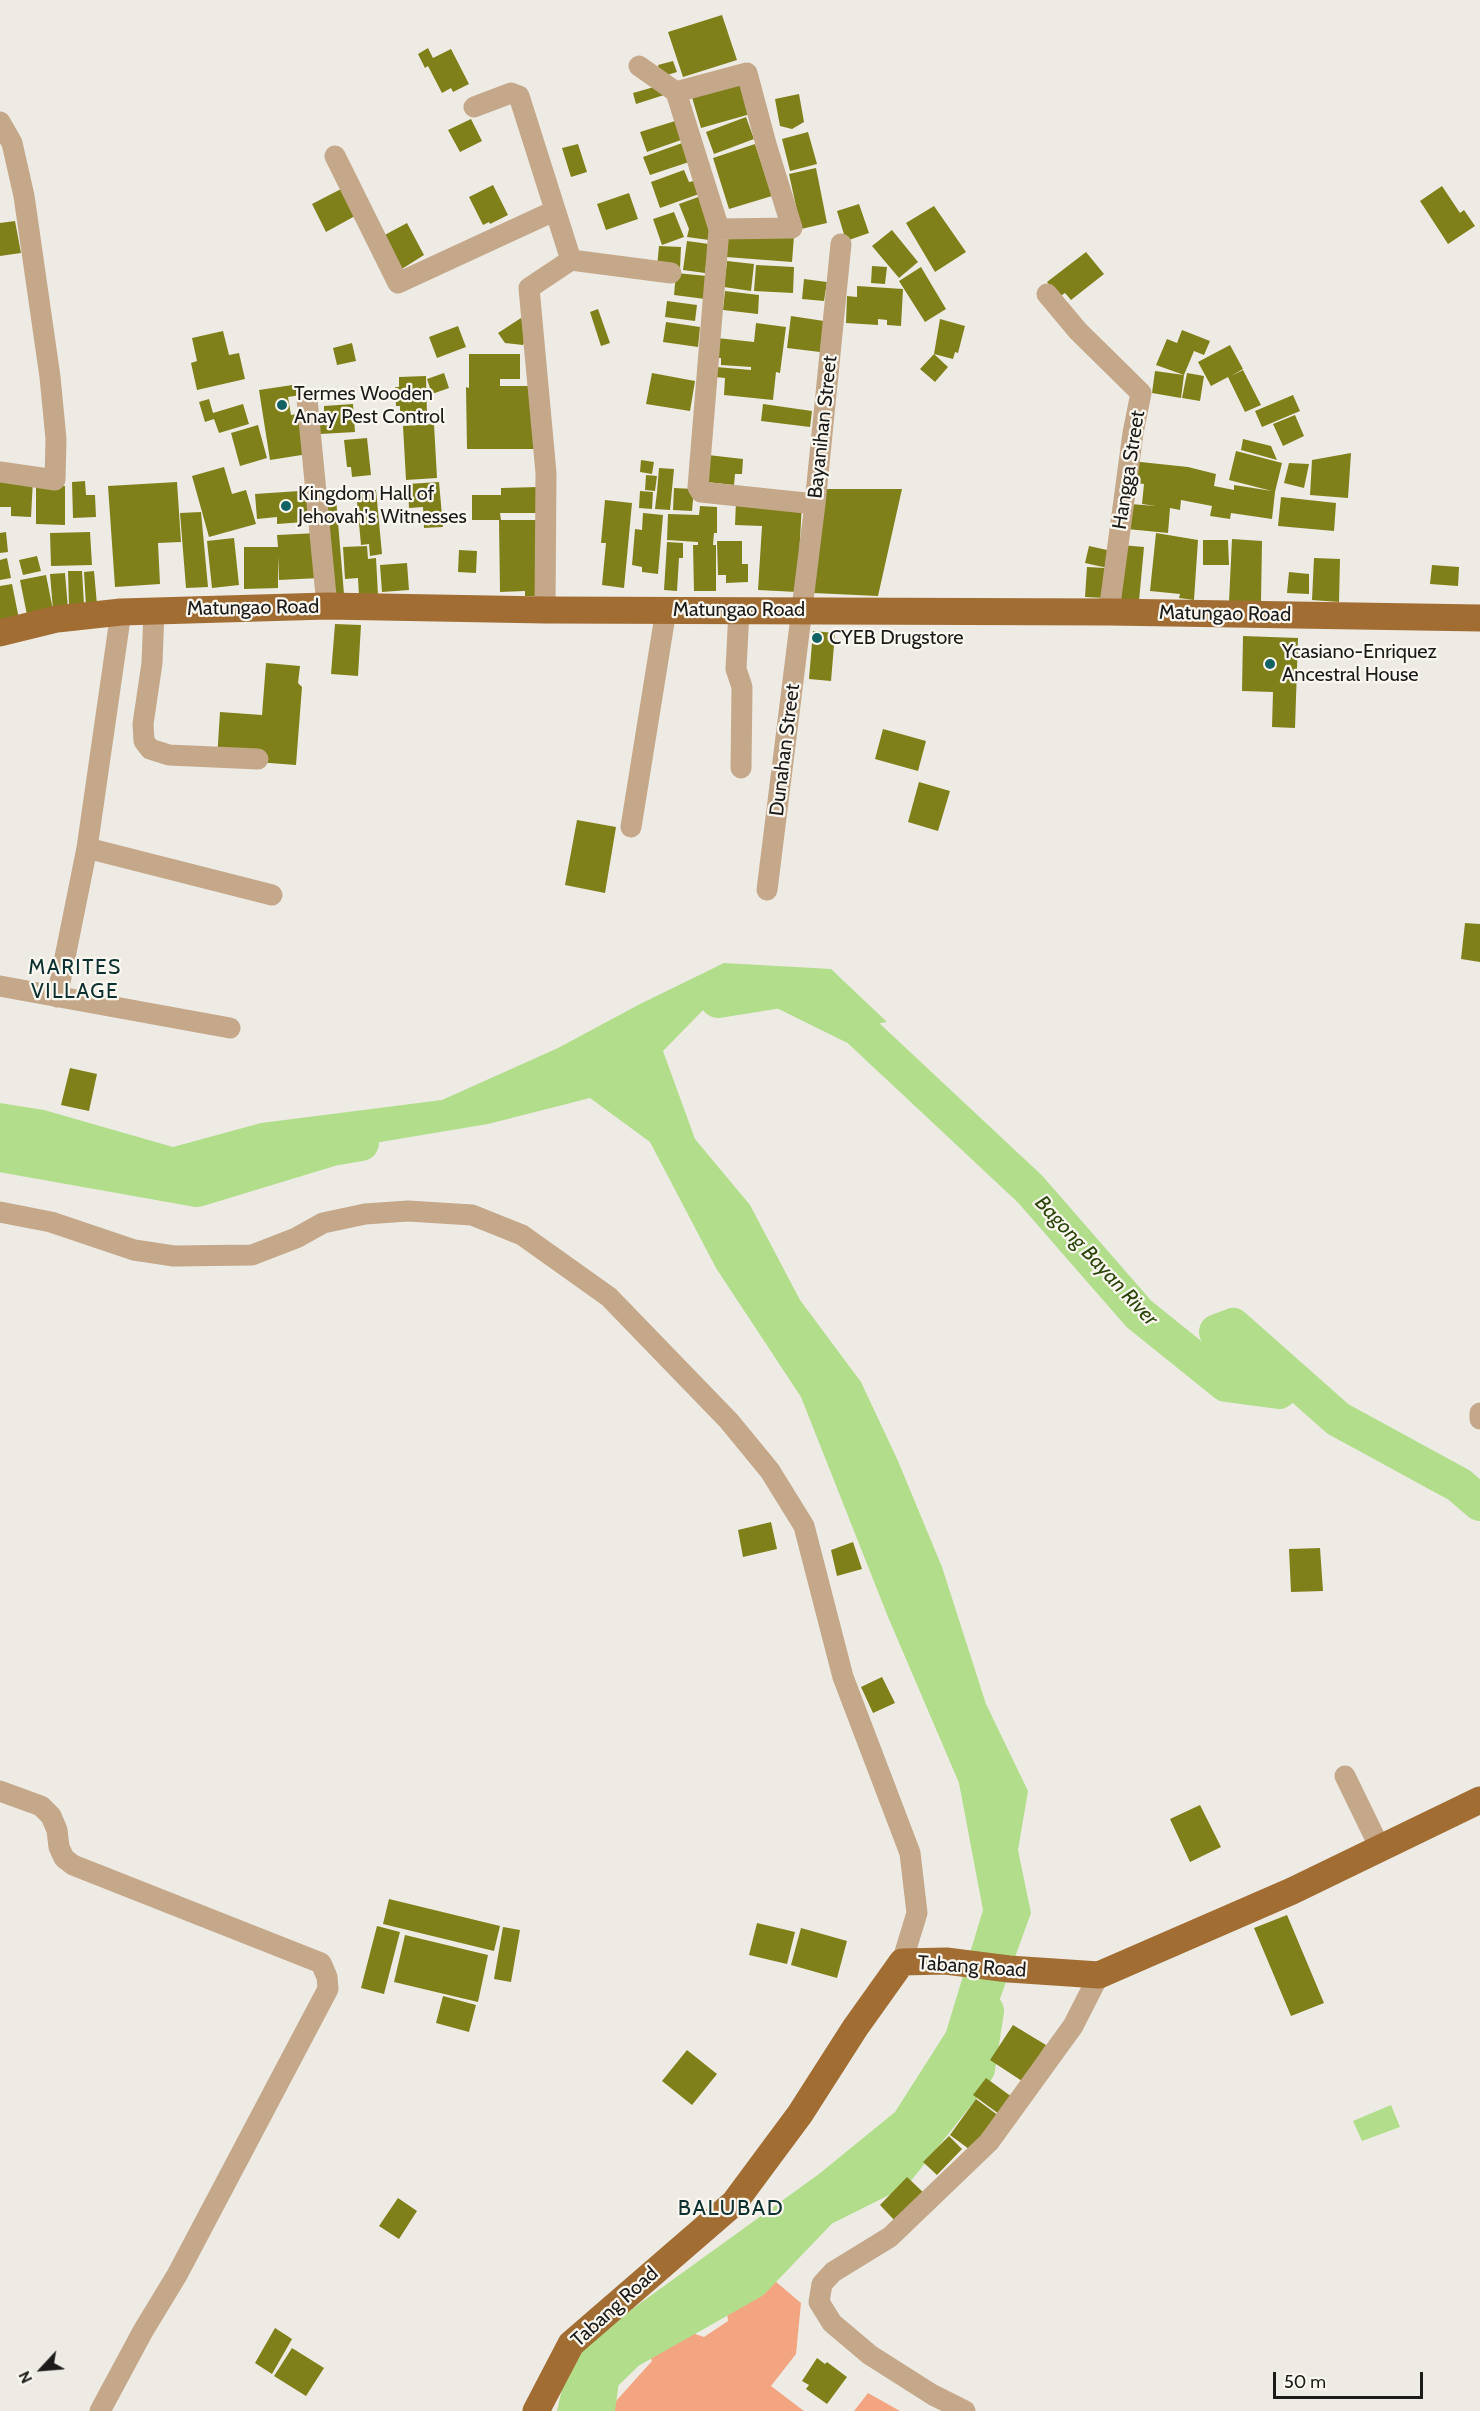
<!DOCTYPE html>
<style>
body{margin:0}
#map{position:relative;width:1480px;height:2411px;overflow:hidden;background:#edebe4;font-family:Cabin,sans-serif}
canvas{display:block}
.north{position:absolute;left:12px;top:2339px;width:60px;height:60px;-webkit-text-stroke:4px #fbf8f1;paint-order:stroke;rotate:244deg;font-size:16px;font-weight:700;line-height:24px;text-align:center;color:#1c1b19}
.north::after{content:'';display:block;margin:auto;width:21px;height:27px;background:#1c1b19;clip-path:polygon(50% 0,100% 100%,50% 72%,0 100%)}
.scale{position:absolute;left:1273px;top:2372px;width:150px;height:27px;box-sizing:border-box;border:3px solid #1c1b19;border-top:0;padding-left:8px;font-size:18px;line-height:21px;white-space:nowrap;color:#1c1b19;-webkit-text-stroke:4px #fbf8f1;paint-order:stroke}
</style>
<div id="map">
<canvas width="1480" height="2411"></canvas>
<div class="north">N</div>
<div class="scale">50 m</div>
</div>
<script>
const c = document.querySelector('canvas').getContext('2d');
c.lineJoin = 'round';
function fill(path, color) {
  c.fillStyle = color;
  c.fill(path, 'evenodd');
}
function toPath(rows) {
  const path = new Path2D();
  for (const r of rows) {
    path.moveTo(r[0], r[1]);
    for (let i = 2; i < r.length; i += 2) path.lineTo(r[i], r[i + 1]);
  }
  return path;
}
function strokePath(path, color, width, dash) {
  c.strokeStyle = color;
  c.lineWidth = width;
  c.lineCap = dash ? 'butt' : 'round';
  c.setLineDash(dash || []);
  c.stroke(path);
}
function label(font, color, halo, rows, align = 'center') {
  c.font = font + ' Cabin,sans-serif';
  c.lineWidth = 4.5;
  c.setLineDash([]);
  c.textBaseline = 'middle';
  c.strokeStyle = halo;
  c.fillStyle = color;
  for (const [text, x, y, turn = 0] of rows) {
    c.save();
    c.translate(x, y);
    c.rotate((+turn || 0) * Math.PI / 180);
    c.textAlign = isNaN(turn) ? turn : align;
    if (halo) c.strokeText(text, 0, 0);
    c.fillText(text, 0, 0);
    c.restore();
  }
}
fill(toPath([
 [775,2281,801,2303,796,2354,771,2386,804,2411,607,2411,652,2361,647,2349,657,2343,665,2349,689,2332,704,2337,728,2321,726,2305],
 [868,2393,900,2411,854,2411]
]), '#f3a582');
fill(toPath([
 [724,963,831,969,887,1022,849,1029,769,991,707,1006,663,1051,695,1139,750,1205,800,1300,861,1382,898,1461,942,1567,986,1704,1028,1791,1018,1850,1031,1913,961,2106,858,2202,716,2291,620,2374,615,2411,557,2411,570,2354,819,2174,895,2112,946,2032,983,1910,959,1783,888,1617,801,1397,716,1268,650,1142,590,1098,488,1124,297,1156,159,1188,79,1158,0,1154,0,1103,44,1110,173,1147,261,1123,442,1100,558,1048,640,1004],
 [1391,2105,1400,2127,1362,2141,1353,2121]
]), '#b2de8c');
strokePath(toPath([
 [718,1000,781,990,858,1028,1030,1189,1139,1314,1226,1384,1279,1391,1217,1332,1233,1326,1338,1419,1459,1485,1480,1503],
 [0,1154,197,1189,332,1148,361,1143],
 [584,2411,594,2384,628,2351,752,2281,821,2209,895,2172,977,2069,986,2011]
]), '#b2de8c', 36);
fill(toPath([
 [722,15,737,60,683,77,668,32],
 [428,48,433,58,451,49,469,84,453,92,451,88,442,93,428,66,425,68,418,54],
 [673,61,677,72,661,77,658,65],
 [744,79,754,113,701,128,691,94],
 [661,85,664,95,636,104,633,93],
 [799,94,804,122,792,129,780,126,775,99],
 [746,117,754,139,714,154,706,132],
 [471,119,482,141,460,152,448,130],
 [675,121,681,140,647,152,640,132],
 [808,132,817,164,790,171,782,139],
 [685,142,692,161,650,175,643,157],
 [578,144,587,172,571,177,562,148],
 [755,144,772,196,729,209,713,158],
 [816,168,827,223,801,229,789,174],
 [684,170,689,182,694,181,699,194,660,208,651,182],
 [493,185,508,215,490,224,489,222,483,225,469,197],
 [1442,186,1460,213,1464,210,1475,226,1448,244,1420,201],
 [341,189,355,216,326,232,312,204],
 [629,193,638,219,606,230,597,204],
 [701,196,710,221,709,240,687,237,689,229,679,204],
 [859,204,869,233,846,241,837,211],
 [934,206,966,252,935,272,906,223],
 [674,212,684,237,662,245,653,219],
 [15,221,21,253,0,256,0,223],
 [407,223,424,255,397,272,381,237],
 [729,230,794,236,792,262,726,257],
 [892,230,918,262,899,278,872,246],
 [687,241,709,244,705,273,683,270],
 [659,246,681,247,680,269,657,267],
 [1086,252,1104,274,1071,300,1065,293,1059,297,1047,282],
 [727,261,754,264,751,291,724,287],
 [756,265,794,267,793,293,754,291],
 [872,266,887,267,885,284,871,283],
 [921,267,946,309,925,322,899,281],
 [676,273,707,276,705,299,674,295],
 [804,279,827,282,824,301,802,299],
 [857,286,903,289,901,326,887,325,887,320,878,319,878,325,846,323,847,296,857,297],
 [725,291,759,295,758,314,723,310],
 [667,301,697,305,695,321,665,317],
 [598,309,610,343,601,346,590,312],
 [791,316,824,321,820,352,787,348],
 [521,318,529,331,523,345,505,343,498,333],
 [940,319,965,326,958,353,955,352,953,359,934,354],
 [666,322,700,327,698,347,663,342],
 [756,323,786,327,780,373,776,372,773,400,724,395,725,378,715,377,716,367,751,370,751,367,721,365,721,358,715,358,717,338,754,342],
 [458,326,466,347,437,358,429,337],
 [1182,330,1210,341,1204,355,1194,351,1184,375,1181,398,1152,393,1155,371,1184,375,1156,365,1167,339,1177,343],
 [223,331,229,355,239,353,245,379,197,390,191,363,197,361,192,338],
 [352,343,356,361,337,365,333,348],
 [1230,345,1243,369,1231,376,1243,370,1261,405,1245,412,1228,377,1211,386,1198,362],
 [469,354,520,354,520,379,500,379,500,386,537,386,537,449,467,449,466,387,469,388],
 [934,354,948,367,935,382,920,369],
 [444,373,449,388,432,394,427,379],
 [652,373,695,381,690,411,646,404],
 [1187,373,1204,376,1200,401,1182,398],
 [426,376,427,415,400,416,400,406,396,406,395,387,399,387,399,377],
 [299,384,301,395,288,397,291,415,302,413,308,454,270,460,259,390],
 [1293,395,1300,411,1262,427,1255,411],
 [209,399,213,413,243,404,249,424,219,433,214,419,205,422,199,402],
 [353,404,355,432,320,434,319,416,324,416,324,406],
 [763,404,812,411,810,427,761,421],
 [1295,415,1304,436,1283,446,1273,424],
 [434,424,437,478,406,480,403,426],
 [258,425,267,458,240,466,231,433],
 [367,438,371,475,352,477,351,467,347,467,344,440],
 [1243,439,1271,446,1277,460,1241,450],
 [1236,451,1282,463,1275,492,1272,519,1231,513,1230,519,1210,516,1212,506,1181,500,1180,510,1170,508,1168,533,1127,529,1130,504,1156,506,1142,504,1144,484,1128,482,1131,461,1188,467,1216,474,1214,486,1234,490,1234,485,1272,491,1229,480],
 [1351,453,1348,498,1310,495,1312,460],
 [708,455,743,459,742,474,735,474,734,485,706,482],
 [641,460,654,462,652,474,640,472],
 [1289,463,1309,464,1304,488,1284,483],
 [224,467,232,494,246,490,256,524,209,537,192,476],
 [659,468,674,469,670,510,655,509,657,492,659,492,657,492],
 [646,475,657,476,655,491,645,490],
 [0,479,33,480,31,517,11,516,11,507,0,507],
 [85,481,86,495,95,495,96,517,73,518,72,482],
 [177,482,181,542,158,543,160,584,115,587,108,486],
 [439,482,443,527,424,528,423,507,409,508,408,484],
 [36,485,65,486,65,525,36,524],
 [539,487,539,513,500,513,501,520,472,520,472,495,501,495,501,488],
 [674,488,694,489,692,511,673,510],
 [822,489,902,489,878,596,813,593],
 [314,490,317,521,277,524,277,517,257,519,255,494],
 [376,490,382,554,370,556,369,544,361,545,356,491],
 [640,491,653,492,652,509,639,508],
 [1281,497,1336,503,1334,531,1278,526],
 [336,498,344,594,330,595,321,499],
 [605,500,632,503,624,588,602,585,606,543,601,543],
 [736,501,802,504,797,592,758,590,762,526,735,525],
 [700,506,717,507,717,533,714,533,713,545,716,545,716,591,694,591,693,545,698,545,698,542,667,540,668,514,699,515],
 [201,512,208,587,186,588,180,513],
 [643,513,663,515,658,574,642,572,642,567,632,565,635,529,642,530],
 [499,520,541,520,542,596,525,596,525,591,500,592],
 [6,532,8,552,0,553,0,533],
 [90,532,92,565,51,566,50,533],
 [318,533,320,578,279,580,278,556,278,588,244,589,244,547,278,547,277,535],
 [1156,533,1198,540,1194,600,1179,598,1180,594,1150,591],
 [234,538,239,585,212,588,207,541],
 [1232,539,1262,541,1261,602,1229,602],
 [1203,540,1228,540,1229,565,1203,565],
 [717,541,742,541,742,564,748,564,748,582,726,583,726,575,718,575],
 [667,542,683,543,683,558,679,558,677,591,664,590],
 [1121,545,1144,547,1139,601,1117,599],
 [367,546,368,559,376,558,378,595,359,596,358,578,345,579,343,547],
 [1089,546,1116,552,1112,569,1085,563],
 [459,550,477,551,476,573,458,572],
 [37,556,41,571,23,575,19,560],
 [7,558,11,578,0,580,0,560],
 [1314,558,1340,559,1339,602,1312,600],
 [407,563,409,590,382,592,380,565],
 [1432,565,1459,567,1458,586,1430,584],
 [1087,567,1105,568,1104,598,1085,597],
 [68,571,82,571,84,605,69,606],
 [94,571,97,605,86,606,84,572],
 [1289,572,1309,574,1309,594,1287,593],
 [65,573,68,609,27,615,20,580,46,575,53,610,50,574],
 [12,584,19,619,0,622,0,586],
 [335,624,361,625,358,676,331,674],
 [813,631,835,633,831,681,809,679],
 [1243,636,1298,638,1295,728,1272,727,1273,692,1242,691],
 [266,663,300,666,298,683,302,687,296,765,217,759,220,712,262,715],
 [883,729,926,741,918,771,875,759],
 [919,782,950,791,938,831,908,822],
 [577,820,616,827,605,893,565,885],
 [1465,923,1480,924,1480,962,1461,959],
 [70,1068,97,1074,89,1111,61,1105],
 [771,1522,777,1549,743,1557,738,1530],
 [853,1542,862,1569,837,1576,831,1550],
 [1320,1548,1323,1591,1291,1592,1289,1549],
 [882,1677,895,1703,873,1713,861,1687],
 [1200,1805,1221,1847,1190,1862,1170,1819],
 [389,1899,500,1926,494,1951,383,1924],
 [1287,1915,1324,2003,1291,2016,1254,1928],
 [757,1923,795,1932,787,1964,749,1955],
 [377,1926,400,1932,384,1994,361,1988],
 [503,1927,520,1930,511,1982,494,1979],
 [801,1928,847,1941,837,1978,791,1965],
 [405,1935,488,1955,478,2002,394,1982],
 [443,1996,476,2005,469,2032,436,2023],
 [1013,2025,1046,2045,1022,2081,990,2060],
 [687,2050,717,2074,692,2105,662,2081],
 [986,2078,1012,2097,999,2114,973,2095],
 [976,2099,999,2116,973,2152,950,2135],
 [949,2136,962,2149,937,2175,923,2162],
 [907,2177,926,2195,896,2222,880,2205],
 [398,2198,417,2211,399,2239,379,2226],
 [275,2328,292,2339,272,2374,255,2363],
 [292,2348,324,2368,306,2396,274,2376],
 [817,2358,825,2364,827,2362,847,2377,827,2404,806,2389,809,2385,802,2381]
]), '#80801a');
strokePath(toPath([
 [639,66,676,92],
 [474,107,511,93,519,96,571,260],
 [0,122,12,143,24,196,50,377,56,439,55,480,0,472],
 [335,156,398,283,554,211],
 [719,229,792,228,766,144,747,73,676,92,719,229,698,487,701,492,815,504],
 [1047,294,1078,331,1141,393,1133,433,1109,612],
 [307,399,327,606],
 [545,610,546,473,529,288,571,260,671,273],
 [739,610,736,669,742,687,741,768],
 [154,611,152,663,143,724,144,741,150,749,169,755,258,759],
 [631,827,666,610],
 [87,848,272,895],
 [767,890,815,504,841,244],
 [0,986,230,1028],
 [57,997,87,848,121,612],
 [0,1212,51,1222,134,1250,174,1256,252,1255,296,1238,323,1223,365,1214,408,1211,472,1215,522,1235,609,1297,729,1421,770,1471,804,1526,843,1677,910,1853,917,1913,902,1962],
 [1480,1413,1480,1419],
 [1345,1776,1380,1848],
 [0,1791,41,1806,51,1816,57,1830,59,1847,64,1858,73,1865,321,1963,327,1977,328,1989,177,2275,143,2331,100,2411],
 [965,2411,933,2395,870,2355,832,2323,819,2302,822,2284,833,2272,890,2237,989,2142,1073,2026,1099,1975]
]), '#c5a88a', 21);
strokePath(toPath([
 [0,633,57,619,121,612,327,606,545,610,1109,612,1480,618],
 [536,2411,571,2344,734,2203,800,2114,855,2028,902,1962,946,1961,1009,1969,1099,1975,1292,1891,1480,1800]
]), '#a26d32', 27);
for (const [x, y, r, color] of [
 [282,405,6,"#126263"],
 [286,506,6,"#126263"],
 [817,638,6,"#126263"],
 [1270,664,6,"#126263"]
]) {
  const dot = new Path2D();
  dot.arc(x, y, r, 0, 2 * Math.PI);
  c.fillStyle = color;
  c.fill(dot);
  strokePath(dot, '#fbf8f1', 2);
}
label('20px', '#1c1b19', '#fbf8f1', [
 ["Termes Wooden",294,394],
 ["Anay Pest Control",294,417],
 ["Kingdom Hall of",298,494],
 ["Jehovah's Witnesses",298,517],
 ["CYEB Drugstore",829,638],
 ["Ycasiano-Enriquez",1282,652],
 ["Ancestral House",1282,675]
], 'left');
label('20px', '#1c1b19', '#fbf8f1', [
 ["Bayanihan Street",823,427,-84],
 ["Hangga Street",1129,470,-81],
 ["Matungao Road",253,608,-1],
 ["Matungao Road",739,610],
 ["Matungao Road",1225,614,1],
 ["Dunahan Street",785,750,-83],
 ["Tabang Road",972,1967,4],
 ["Tabang Road",615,2307,-42]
]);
c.letterSpacing = '1.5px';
label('21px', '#0c3030', '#fbf8f1', [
 ["MARITES",75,968],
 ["VILLAGE",75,992]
]);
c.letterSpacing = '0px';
label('italic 21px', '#2a4409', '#fbf8f1', [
 ["Bagong Bayan River",1096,1261,47]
]);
c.letterSpacing = '1.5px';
label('22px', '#0c3030', '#fbf8f1', [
 ["BALUBAD",731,2209]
]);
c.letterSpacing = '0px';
</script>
